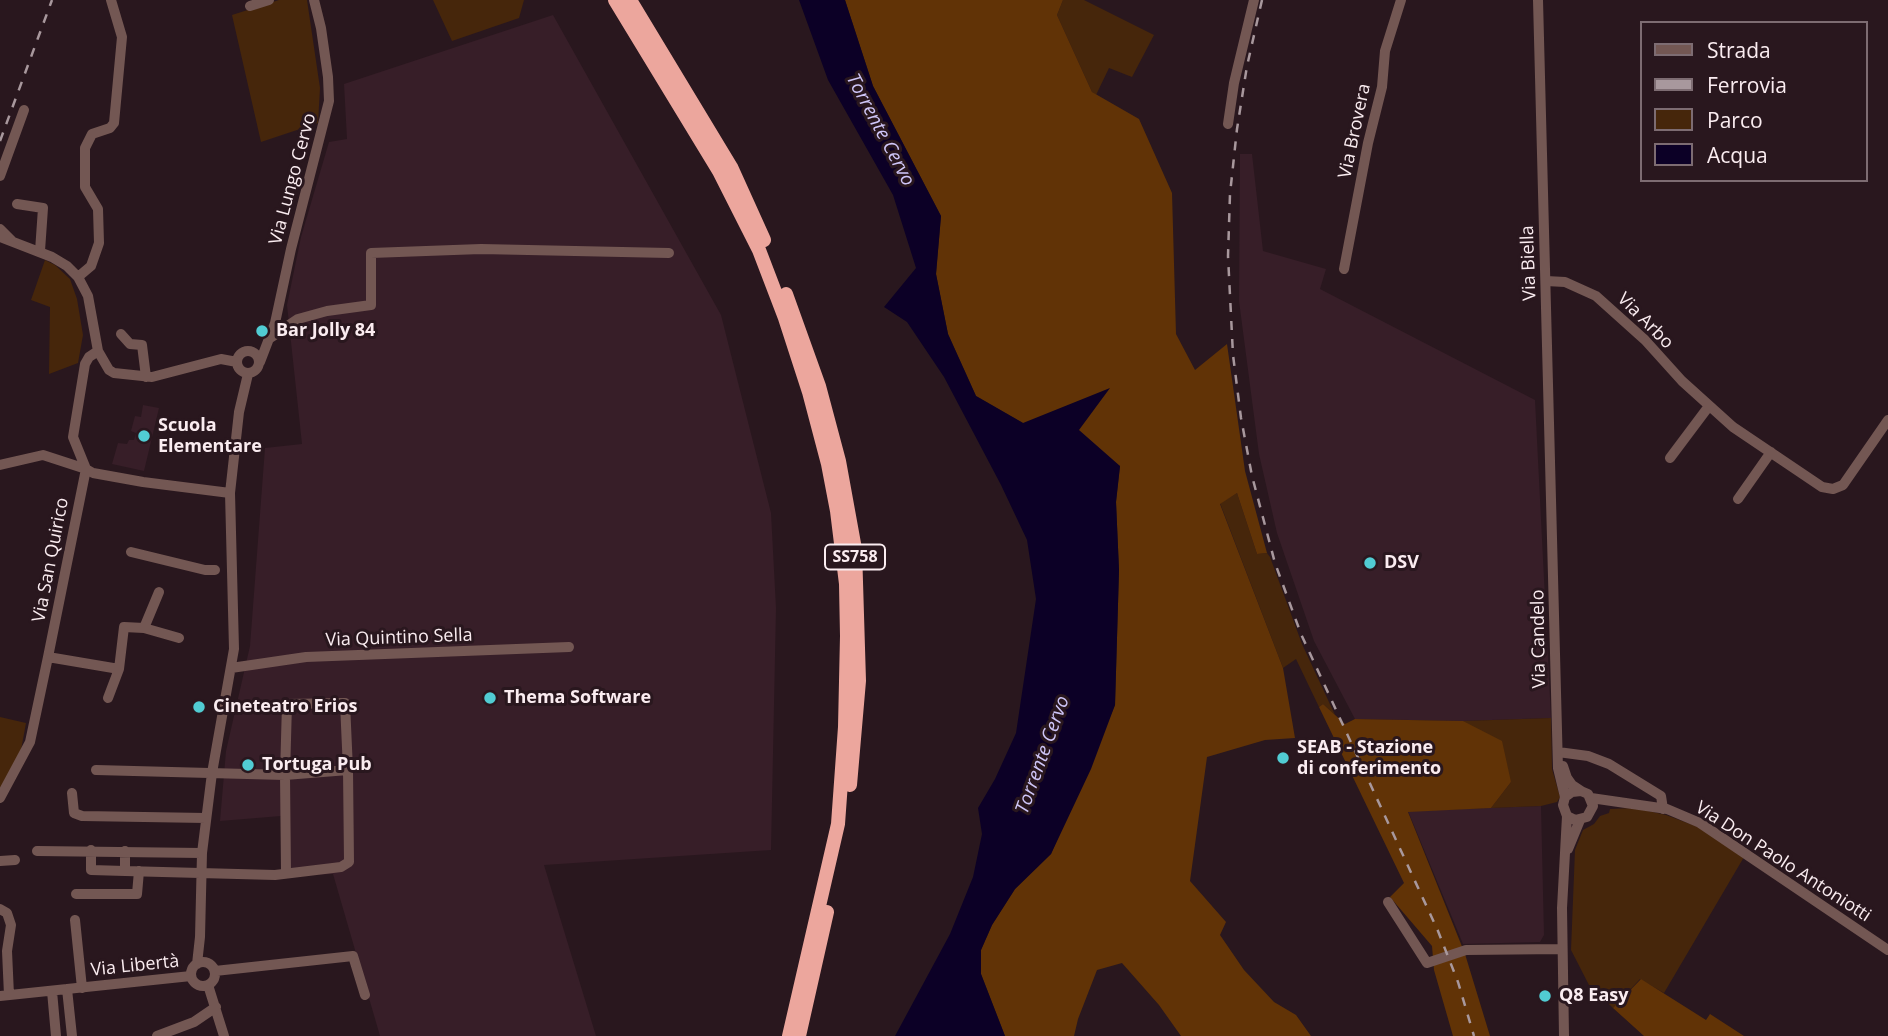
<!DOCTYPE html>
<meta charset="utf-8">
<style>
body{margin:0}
#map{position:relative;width:1888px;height:1036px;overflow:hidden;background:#29171e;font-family:"Open Sans",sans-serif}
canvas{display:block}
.legend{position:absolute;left:1640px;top:21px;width:228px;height:161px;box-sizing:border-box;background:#29171e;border:2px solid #7d6c72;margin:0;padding:9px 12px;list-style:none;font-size:21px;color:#faecf0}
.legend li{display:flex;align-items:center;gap:14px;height:35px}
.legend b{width:35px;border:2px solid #7d6c72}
</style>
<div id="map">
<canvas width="1888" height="1036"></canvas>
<ul class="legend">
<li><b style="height:9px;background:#735753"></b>Strada</li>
<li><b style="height:9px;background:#a8989d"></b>Ferrovia</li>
<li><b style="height:19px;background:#46260b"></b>Parco</li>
<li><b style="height:19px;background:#0c0026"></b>Acqua</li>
</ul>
</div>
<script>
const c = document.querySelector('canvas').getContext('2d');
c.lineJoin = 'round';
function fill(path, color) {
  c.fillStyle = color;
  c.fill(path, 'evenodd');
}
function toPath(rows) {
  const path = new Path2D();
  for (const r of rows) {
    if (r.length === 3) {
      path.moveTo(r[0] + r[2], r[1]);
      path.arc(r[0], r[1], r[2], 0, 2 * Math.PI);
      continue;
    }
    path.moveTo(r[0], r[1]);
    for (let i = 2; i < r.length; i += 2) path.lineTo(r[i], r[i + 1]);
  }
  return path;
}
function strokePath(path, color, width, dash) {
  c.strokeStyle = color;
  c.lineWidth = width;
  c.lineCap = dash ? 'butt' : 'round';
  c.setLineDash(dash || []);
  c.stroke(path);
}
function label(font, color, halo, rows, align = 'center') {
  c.font = font + ' "Open Sans",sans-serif';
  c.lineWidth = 6;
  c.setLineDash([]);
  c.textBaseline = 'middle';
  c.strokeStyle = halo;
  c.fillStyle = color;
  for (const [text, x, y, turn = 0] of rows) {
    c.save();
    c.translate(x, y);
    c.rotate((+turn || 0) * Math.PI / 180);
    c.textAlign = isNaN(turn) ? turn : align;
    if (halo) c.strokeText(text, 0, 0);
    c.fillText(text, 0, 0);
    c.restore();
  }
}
fill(toPath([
 [553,15,721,315,771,513,776,608,771,850,544,865,596,1036,380,1036,333,874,285,876,281,816,220,821,226,751,250,646,265,448,302,444,287,305,301,237,329,142,347,139,344,84],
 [1240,154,1252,154,1263,251,1326,269,1320,289,1535,400,1551,718,1463,721,1355,719,1314,641,1277,533,1259,454,1239,301],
 [143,405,159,408,144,471,112,464,118,443,127,444,129,440,134,440,136,433,131,431,135,416,141,417],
 [1541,806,1544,935,1540,942,1463,944,1408,811]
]), '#371e28');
fill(toPath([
 [279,0,307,0,320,88,318,123,261,142,232,15],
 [433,0,524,0,519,18,452,41],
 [1063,0,1084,0,1154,35,1132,77,1109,68,1096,95,1092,92,1057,15],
 [45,260,55,265,70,279,77,299,83,335,78,363,49,374,50,307,31,300],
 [1237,493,1257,554,1267,553,1270,557,1302,644,1335,715,1323,704,1319,707,1296,659,1283,668,1220,503],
 [0,717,26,723,21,750,0,796],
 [1551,718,1552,769,1560,797,1557,802,1541,806,1491,808,1511,782,1463,721],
 [1635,808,1666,815,1698,827,1744,857,1664,993,1640,979,1613,1008,1589,985,1571,950,1575,850,1583,830,1594,824,1600,816,1609,813,1610,809]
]), '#46260b');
fill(toPath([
 [845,0,1063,0,1057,15,1092,92,1139,119,1172,193,1176,334,1195,370,1227,344,1245,471,1267,553,1257,554,1237,493,1220,504,1283,668,1295,738,1265,740,1207,757,1190,881,1226,922,1220,935,1244,970,1274,1002,1296,1015,1311,1036,1181,1036,1159,1005,1122,963,1097,970,1078,1019,1074,1036,1005,1036,981,974,981,950,992,925,1015,889,1051,854,1115,705,1119,570,1116,502,1120,466,1023,423,976,396,948,334,936,274,941,216,873,86],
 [1323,704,1345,724,1355,719,1463,721,1502,741,1511,782,1491,808,1408,812,1465,954,1490,1036,1453,1036,1434,970,1432,946,1390,897,1404,883,1319,707],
 [1641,979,1706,1020,1710,1014,1744,1036,1644,1036,1613,1008]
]), '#613306');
fill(toPath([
 [799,0,845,0,873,86,941,216,936,274,948,334,976,396,1023,423,1110,388,1079,430,1120,466,1116,502,1119,570,1115,705,1091,769,1051,854,1015,889,992,925,981,950,981,974,1005,1036,895,1036,950,934,973,877,982,834,978,808,995,779,1016,733,1036,599,1027,540,1001,485,944,377,907,322,884,307,916,268,893,195,828,80]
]), '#0c0026');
strokePath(toPath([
 [1538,0,1558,768,1565,797],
 [250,6,269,0],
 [1228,124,1234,83,1254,0],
 [0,176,24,110],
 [17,204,43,208,40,251],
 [0,229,13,242],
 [0,237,52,257,67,266,78,277,88,296,98,351,109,370,114,373,152,377,221,359,237,362],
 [1344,269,1368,143,1382,87,1385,51,1401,0],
 [78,277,91,266,99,243,98,209,85,187,85,148,92,134,110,128,114,123,122,37,111,0],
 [1546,281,1565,282,1596,296,1645,340,1682,381,1733,427,1822,487,1833,489,1843,485,1888,420],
 [121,334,130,344,142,345,146,377],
 [270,338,298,319,327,311,371,305,371,253,481,249,669,253],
 [248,362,11],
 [98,351,89,357,85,364,73,437,86,469,93,473,143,482,230,493],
 [260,362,275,323,291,249,329,101,328,77,321,28,314,0],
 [1670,458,1709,406],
 [0,465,43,455,86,469,48,657,119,669],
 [1738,499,1771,452],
 [131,552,205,570,215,570],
 [144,628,179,638],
 [231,668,306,657,569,647],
 [108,698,119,669,124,627,144,628,159,592],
 [1558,752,1588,756,1609,764,1661,796,1663,809],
 [1563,766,1567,778,1572,785,1581,791],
 [96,770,285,775,348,770,349,862,341,867,275,875,125,871,125,851],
 [72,793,74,813,82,816,206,818],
 [0,798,30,742,48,657],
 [1591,798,1667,809,1700,823,1888,950],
 [1568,849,1580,820],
 [91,850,91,870,125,871],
 [37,851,202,853],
 [0,861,15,860],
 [286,873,285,775,287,704,345,703,348,770],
 [76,894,137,894,139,871],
 [1388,902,1427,963,1466,950,1562,949],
 [0,909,7,913,11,925,7,951,9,995],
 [75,920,82,988],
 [203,974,12],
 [197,964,200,937,202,853,212,773,234,649,230,493,239,412,248,374],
 [215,971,353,956,365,995],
 [208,985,224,1036],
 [67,989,72,1036],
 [52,991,56,1036],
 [0,996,191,976],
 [157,1036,194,1022,216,1007],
 [1564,1036,1562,908,1567,816,1563,805,1565,797,1572,792,1581,791,1588,794,1593,806,1587,817,1575,820,1567,816]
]), '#735753', 10);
strokePath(toPath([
 [615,0,719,171,759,250,785,318,809,392,828,464,837,511,846,584,847,636,845,727,838,824,789,1036],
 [630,0,731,167,764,240],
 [786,294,819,386,839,461,855,549,859,681,850,785],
 [799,1036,827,912]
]), '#eca69d', 14);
strokePath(toPath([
 [1262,0,1247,66,1237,129,1230,194,1228,256,1233,355,1241,418,1252,476,1275,563,1301,634,1438,931,1458,982,1474,1036],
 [0,141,52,0]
]), '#a8989d', 2.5, [9, 9]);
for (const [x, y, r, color] of [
 [262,331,7,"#51ccd3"],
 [144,436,7,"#51ccd3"],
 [1370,563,7,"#51ccd3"],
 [490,698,7,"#51ccd3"],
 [199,707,7,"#51ccd3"],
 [1283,758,7,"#51ccd3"],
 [248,765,7,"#51ccd3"],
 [1545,996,7,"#51ccd3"]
]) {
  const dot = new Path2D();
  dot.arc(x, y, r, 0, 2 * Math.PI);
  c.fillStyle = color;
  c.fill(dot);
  strokePath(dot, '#29171e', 2.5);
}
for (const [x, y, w] of [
 [855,557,60]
]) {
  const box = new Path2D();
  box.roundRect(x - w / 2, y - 12.5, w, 25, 5);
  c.fillStyle = '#29171e';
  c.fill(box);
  strokePath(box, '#faecf0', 2);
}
label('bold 16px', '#faecf0', null, [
 ["SS758",855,557]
]);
label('18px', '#faecf0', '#29171e', [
 ["Via Brovera",1355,131,-78],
 ["Via Lungo Cervo",293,179,-75],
 ["Via Biella",1529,263,-92],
 ["Via Arbo",1645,321,45],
 ["Via San Quirico",51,560,-79],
 ["Via Quintino Sella",399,638,-2],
 ["Via Candelo",1539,639,-91],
 ["Via Don Paolo Antoniotti",1783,862,33],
 ["Via Libertà",135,966,-6]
]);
label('bold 18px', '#faecf0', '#29171e', [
 ["Bar Jolly 84",276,331],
 ["Scuola",158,426],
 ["Elementare",158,447],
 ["DSV",1384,563],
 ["Thema Software",504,698],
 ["Cineteatro Erios",213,707],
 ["SEAB - Stazione",1297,748],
 ["di conferimento",1297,769],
 ["Tortuga Pub",262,765],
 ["Q8 Easy",1559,996]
], 'left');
label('italic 19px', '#cfc6f8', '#29171e', [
 ["Torrente Cervo",880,130,62],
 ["Torrente Cervo",1043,755,-70]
]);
</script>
